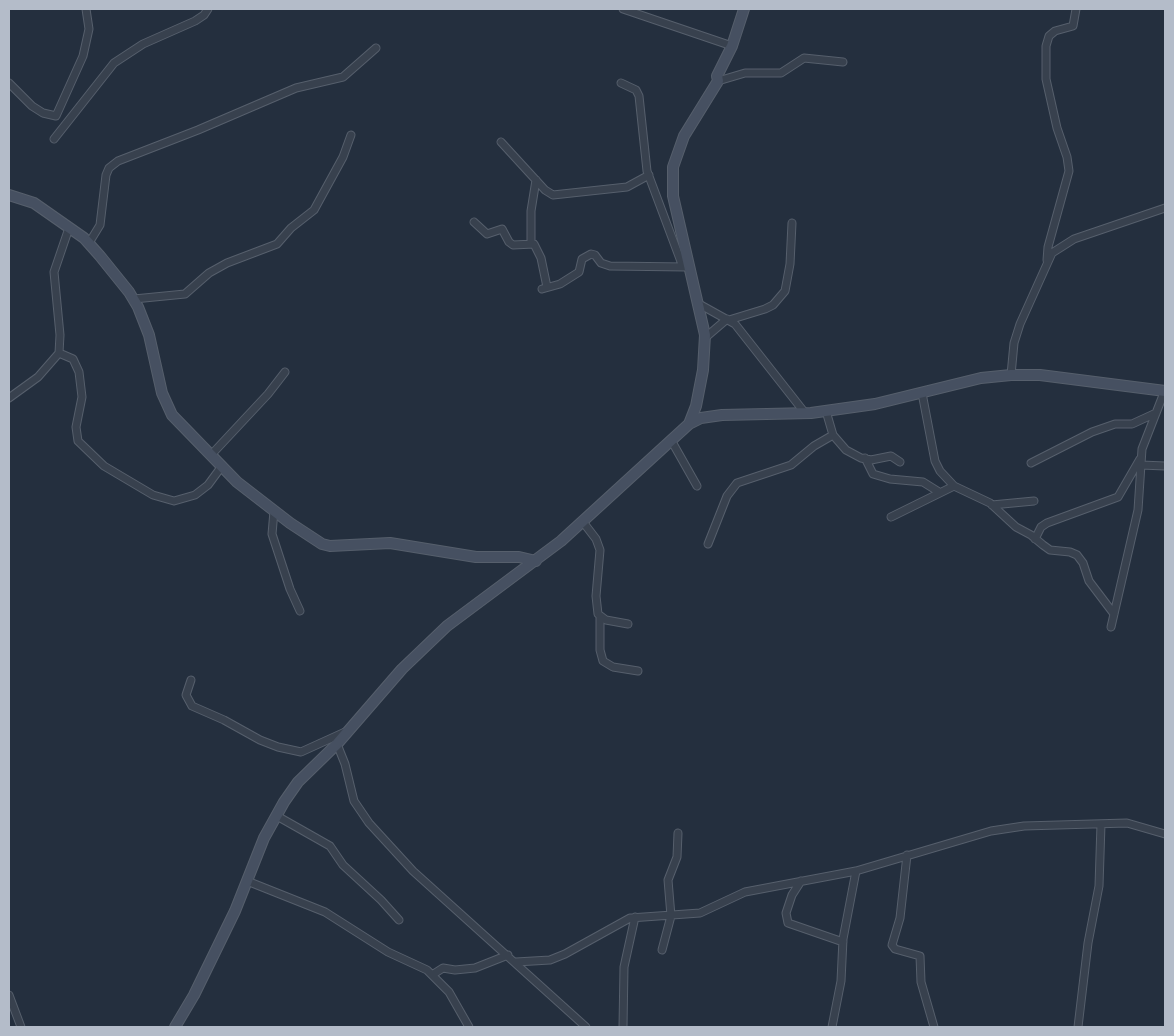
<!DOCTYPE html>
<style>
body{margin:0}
#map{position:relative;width:1174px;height:1036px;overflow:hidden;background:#242f3e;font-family:"Fira Sans",sans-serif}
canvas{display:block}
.frame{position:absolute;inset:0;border:10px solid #b4bcc9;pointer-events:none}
</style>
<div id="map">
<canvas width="1174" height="1036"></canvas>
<div class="frame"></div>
</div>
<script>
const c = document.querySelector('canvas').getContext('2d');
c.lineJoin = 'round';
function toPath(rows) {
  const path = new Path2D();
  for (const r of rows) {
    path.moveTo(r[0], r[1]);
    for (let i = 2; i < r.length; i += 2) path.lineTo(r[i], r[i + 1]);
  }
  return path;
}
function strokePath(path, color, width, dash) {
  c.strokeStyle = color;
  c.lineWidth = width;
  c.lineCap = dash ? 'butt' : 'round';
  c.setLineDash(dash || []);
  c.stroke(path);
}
const street = toPath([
 [623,9,732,46],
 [718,81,745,73,781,73,804,58,843,62],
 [9,83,32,106,43,113,56,116,83,56,89,29,86,9],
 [621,83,636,90,639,96,647,171,683,267],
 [54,139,114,63,143,44,195,21,204,15,208,9],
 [501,142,545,190,553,195,627,187,649,175],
 [474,222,487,234,502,229,509,242,513,245,534,244,541,258,547,287],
 [89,243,100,225,106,175,109,168,118,161,198,130,296,88,343,77,376,48],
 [531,243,531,211,536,180],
 [1047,260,1048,247,1069,171,1067,157,1057,128,1046,79,1046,46,1049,36,1055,31,1073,26,1076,9],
 [542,289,560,284,579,272,582,259,591,254,595,255,601,263,610,266,686,267],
 [134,299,185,294,209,273,227,263,277,244,291,228,314,210,343,157,351,135],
 [699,304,735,324,805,413],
 [729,320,765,309,773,305,785,291,790,264,792,223],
 [706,337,727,319],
 [59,353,73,359,79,372,82,397,76,427,78,441,104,466,153,495,174,501,195,495,208,485,222,466],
 [1011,375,1014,343,1020,324,1052,253,1074,239,1165,208],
 [922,393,935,461,940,471,954,486,990,503,1016,527,1031,535,1043,545,1050,550,1070,552,1077,555,1083,563,1089,581,1114,614],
 [9,398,38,377,59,353,60,335,54,272,69,228],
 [826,411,833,435,846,450,861,458,871,460,891,456,900,462],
 [671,440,697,486],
 [211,455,268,394,285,372],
 [865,458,873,474,890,479,923,482,939,492],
 [1031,463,1092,432,1115,424,1132,424,1156,413],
 [1141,465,1165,466],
 [992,505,1034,501],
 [274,511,272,534,290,589,300,611],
 [891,517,954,486],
 [583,522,596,539,600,550,596,596,598,614,606,620,628,624],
 [1035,539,1041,527,1047,523,1118,497,1140,459],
 [708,544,727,496,737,483,791,465,814,446,833,435],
 [600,617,600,650,603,661,613,667,638,671],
 [1111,627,1138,510,1142,449,1165,390],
 [191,680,186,695,192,706,224,720,260,740,278,747,301,752,345,732],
 [337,744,345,764,354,801,369,823,413,871,586,1027],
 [277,816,330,846,343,865,381,900,399,920],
 [907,855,900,918,892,945,895,949,920,956,921,982,934,1027],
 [247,881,325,912,388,952,427,970,449,992,469,1027],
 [801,881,792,895,786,913,788,923,843,942],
 [662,950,671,916,668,880,677,857,678,833],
 [516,962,550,960,565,954,630,918,700,913,745,892,856,871,991,831,1024,826,1127,823,1165,834],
 [432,975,443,968,455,970,475,968,508,955],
 [9,995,21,1027],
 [623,1027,624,967,635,917],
 [832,1027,841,981,843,939,856,871],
 [1078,1027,1088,943,1099,886,1101,824]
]);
const secondary = toPath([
 [9,195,34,203,84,238,100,256,129,292,138,307,149,335,162,393,172,415,237,482,290,523,322,544,330,546,390,543,476,557,519,557,536,561],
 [689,424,701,418,722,415,811,413,875,404,981,378,1011,375,1040,375,1165,391],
 [175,1027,194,995,235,911,264,838,284,802,298,782,337,744,402,669,447,626,561,541,689,424,696,406,703,370,705,335,673,196,673,167,684,136,718,81,717,76,732,46,744,9]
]);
strokePath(street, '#565f6c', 9);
strokePath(secondary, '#565f6c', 12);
strokePath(street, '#38414e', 7);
strokePath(secondary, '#465061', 10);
</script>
